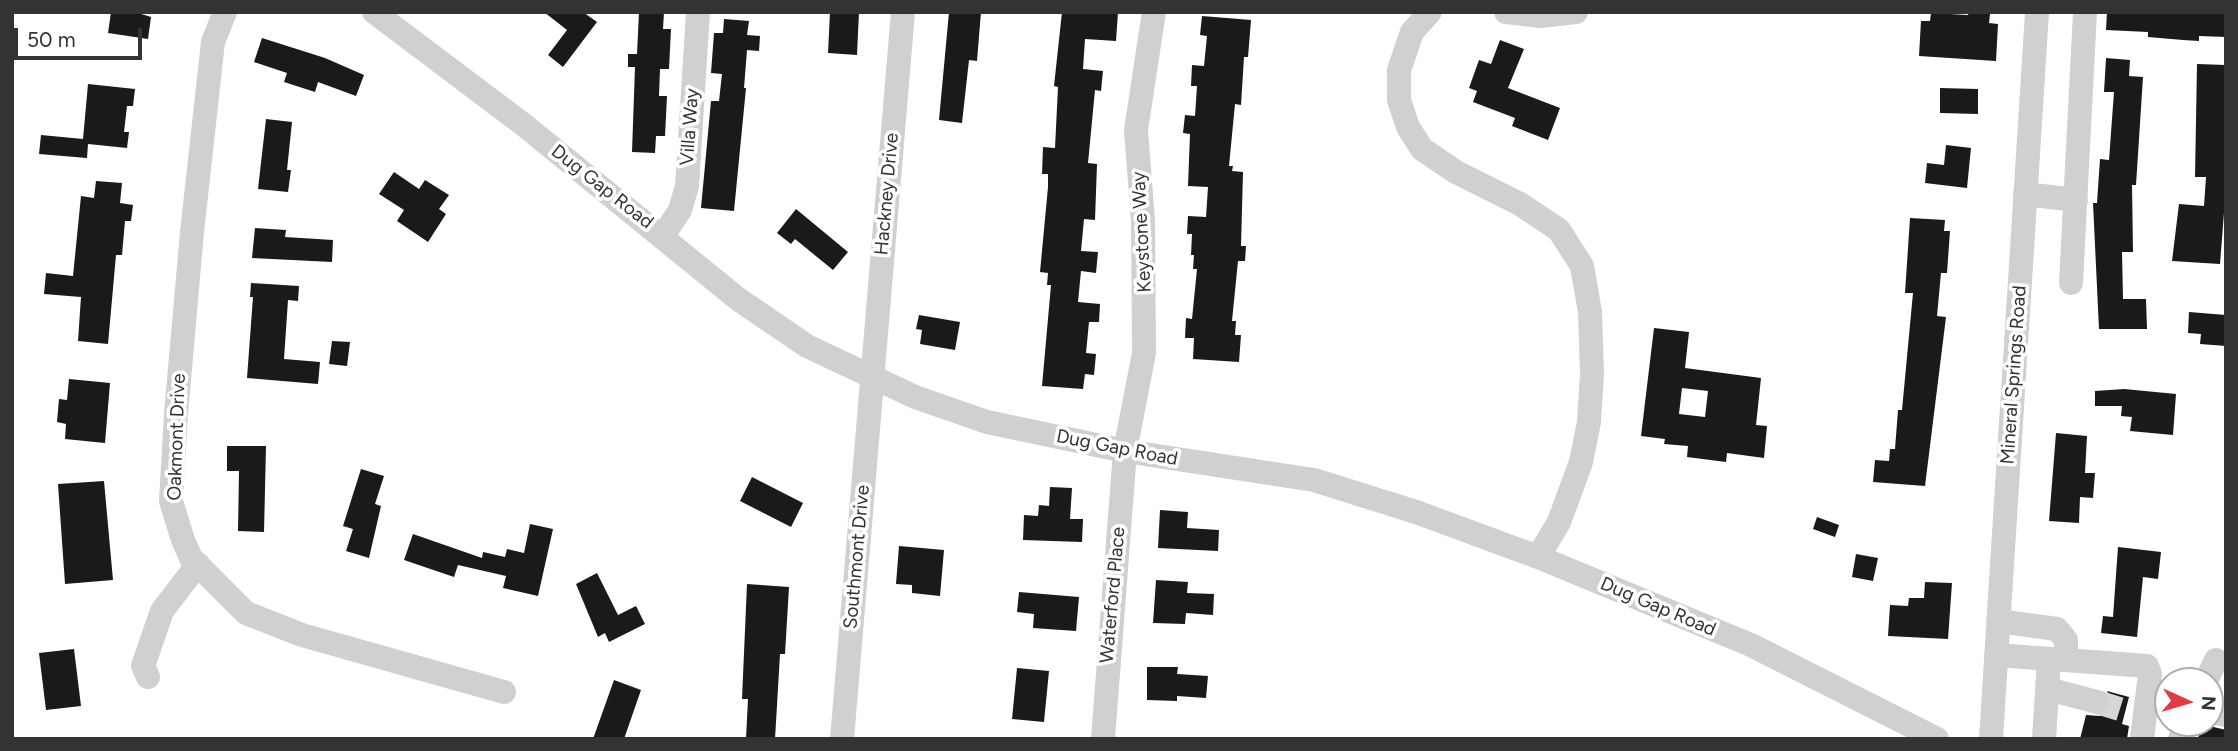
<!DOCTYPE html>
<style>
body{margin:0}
#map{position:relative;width:2238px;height:751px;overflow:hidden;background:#fff;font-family:Figtree,sans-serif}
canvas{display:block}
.frame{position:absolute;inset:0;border:14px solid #333;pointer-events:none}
.north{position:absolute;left:2154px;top:667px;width:70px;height:70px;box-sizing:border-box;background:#fff;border:2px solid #adadad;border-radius:50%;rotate:94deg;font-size:19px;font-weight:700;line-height:28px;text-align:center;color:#333}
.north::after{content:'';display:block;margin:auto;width:24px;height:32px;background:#e63946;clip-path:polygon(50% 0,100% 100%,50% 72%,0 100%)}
.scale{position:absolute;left:14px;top:28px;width:128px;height:32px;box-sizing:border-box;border:4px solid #333;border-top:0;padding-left:9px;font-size:21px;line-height:24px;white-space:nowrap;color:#333;-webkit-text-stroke:5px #fff;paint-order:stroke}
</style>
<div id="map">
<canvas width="2238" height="751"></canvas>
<div class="frame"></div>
<div class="north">N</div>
<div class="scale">50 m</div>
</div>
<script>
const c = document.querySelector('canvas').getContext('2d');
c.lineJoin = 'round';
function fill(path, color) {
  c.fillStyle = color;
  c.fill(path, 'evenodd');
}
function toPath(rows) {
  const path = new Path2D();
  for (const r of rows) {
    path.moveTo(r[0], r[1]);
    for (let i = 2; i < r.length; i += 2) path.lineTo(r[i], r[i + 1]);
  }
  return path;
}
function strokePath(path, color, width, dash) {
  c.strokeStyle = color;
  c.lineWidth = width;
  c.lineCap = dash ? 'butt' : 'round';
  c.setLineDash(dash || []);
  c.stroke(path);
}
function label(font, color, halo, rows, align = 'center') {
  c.font = font + ' Figtree,sans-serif';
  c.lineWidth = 7;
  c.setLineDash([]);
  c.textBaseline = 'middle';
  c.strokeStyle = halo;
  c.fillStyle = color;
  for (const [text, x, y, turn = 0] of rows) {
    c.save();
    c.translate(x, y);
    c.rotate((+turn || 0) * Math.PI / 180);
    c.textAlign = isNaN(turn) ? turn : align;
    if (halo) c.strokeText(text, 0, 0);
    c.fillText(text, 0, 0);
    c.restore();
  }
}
fill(toPath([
 [111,12,135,12,151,17,148,39,108,33],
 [544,12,583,12,597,22,563,67,548,55,567,30],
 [639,12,664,12,663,29,671,29,669,69,660,69,659,96,667,96,665,136,656,136,655,153,632,152,635,67,628,67,628,54,637,54],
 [830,12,859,12,857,55,828,53],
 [949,12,981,12,977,61,969,60,962,123,939,120],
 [1062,12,1118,12,1116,41,1085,39,1083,69,1103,71,1101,91,1095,90,1088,163,1097,164,1095,220,1084,219,1081,251,1098,252,1096,273,1081,271,1078,302,1100,304,1099,322,1089,322,1086,353,1096,354,1094,375,1085,374,1083,389,1042,386,1051,285,1047,285,1048,273,1040,272,1048,187,1048,174,1042,174,1043,147,1055,148,1058,87,1054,86],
 [1969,12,1990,14,1989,23,1998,24,1996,61,1919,56,1921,21,1930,21,1931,13,1968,15],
 [2107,12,2226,12,2226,37,2199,36,2199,41,2183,40,2148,37,2148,32,2106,30],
 [1202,16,1251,20,1248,57,1244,57,1241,105,1235,104,1229,166,1233,166,1232,171,1243,172,1241,246,1246,246,1245,261,1238,261,1232,321,1236,321,1235,335,1241,335,1239,362,1193,359,1194,338,1185,338,1186,318,1192,319,1197,269,1193,269,1194,255,1191,255,1192,234,1187,234,1188,216,1206,217,1208,187,1188,186,1190,134,1183,133,1185,115,1195,116,1197,86,1191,86,1192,65,1204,66,1207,36,1200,35],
 [724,19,749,21,747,35,760,36,759,51,747,50,744,88,746,88,734,211,701,208,711,101,719,101,722,74,711,73,714,33,723,33],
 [262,38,325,58,364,75,356,96,318,82,315,92,284,82,287,73,254,62],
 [1500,40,1524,49,1508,88,1560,108,1548,140,1512,126,1515,118,1473,102,1477,91,1469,88,1479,60,1491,64],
 [2106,58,2130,60,2129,76,2143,77,2136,185,2132,185,2133,252,2122,252,2123,299,2146,299,2147,329,2099,329,2093,203,2097,203,2100,159,2109,160,2114,92,2104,92],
 [2197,64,2226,65,2226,187,2220,264,2172,261,2179,204,2204,206,2206,177,2195,177],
 [88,84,135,89,133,106,127,106,124,132,129,132,127,148,88,144,87,158,39,154,41,135,83,139],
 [1940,88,1978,89,1978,114,1940,113],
 [266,119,292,122,287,170,291,170,288,192,258,189],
 [1946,145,1971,148,1967,188,1925,183,1927,163,1944,165],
 [394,172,419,189,425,180,449,195,439,209,446,214,428,242,397,221,404,210,379,194],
 [96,181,122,183,120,203,133,205,131,221,125,221,122,255,116,255,108,344,78,341,81,297,44,294,46,273,73,276,81,196,94,198],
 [796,209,848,252,833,270,795,239,791,244,777,233],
 [1910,218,1945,220,1944,231,1950,231,1947,273,1941,273,1937,316,1946,317,1925,486,1873,482,1875,460,1889,461,1890,449,1895,449,1898,410,1902,410,1913,293,1905,293],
 [255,228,286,230,285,237,333,240,332,262,252,258],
 [251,283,299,286,298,301,288,300,284,359,320,362,318,384,247,378,253,297,250,297],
 [2189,312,2226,315,2226,346,2200,344,2201,334,2188,333],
 [919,315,960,322,955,350,920,344,922,330,916,329],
 [1654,328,1689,332,1685,368,1761,378,1756,425,1767,426,1764,458,1727,453,1726,462,1687,457,1688,446,1664,444,1665,439,1641,436],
 [1682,388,1708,391,1705,417,1679,414],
 [332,341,350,342,347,366,329,364],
 [69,379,110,383,105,443,65,439,66,424,57,422,59,399,67,400],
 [2124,389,2176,394,2173,435,2130,431,2132,417,2121,416,2122,406,2095,406,2095,391],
 [2056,433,2087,436,2085,473,2095,473,2093,498,2080,497,2079,523,2049,521],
 [227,446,266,446,264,532,238,531,239,471,227,471],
 [361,469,384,476,375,504,381,506,369,558,346,551,353,529,343,526],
 [752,477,803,503,791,527,740,501],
 [104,481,113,580,65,584,58,484],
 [1050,487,1072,488,1070,519,1083,519,1082,542,1023,540,1024,515,1038,516,1039,505,1049,506],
 [1160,510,1188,512,1187,528,1219,530,1218,551,1158,548],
 [1817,517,1839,525,1835,537,1813,529],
 [530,524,553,529,538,596,503,588,506,576,458,565,454,577,404,560,413,534,482,558,483,552,505,557,507,549,524,553],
 [899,546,944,550,940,596,912,593,912,585,896,584],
 [2118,547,2161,552,2158,579,2143,577,2137,637,2101,633,2103,616,2113,617],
 [1856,554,1878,558,1873,581,1852,577],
 [597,573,618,615,636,606,645,624,609,642,605,633,598,637,576,584],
 [1156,580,1188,582,1187,593,1214,594,1213,615,1186,613,1185,624,1153,623],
 [1925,582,1952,583,1948,639,1888,636,1890,605,1908,606,1909,598,1924,598],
 [747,584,789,587,785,654,780,654,775,739,746,739,748,699,742,699],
 [1019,592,1079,597,1076,631,1033,628,1034,614,1017,612],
 [74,649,81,706,46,710,39,653],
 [1147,667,1178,667,1177,674,1208,676,1206,698,1177,696,1177,701,1147,700],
 [1017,668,1049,671,1044,722,1012,719],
 [614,680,641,690,624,739,593,739],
 [2107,691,2129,697,2122,724,2129,726,2127,739,2080,739,2086,715,2100,716,2108,712,2111,699],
 [2201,724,2226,730,2226,739,2198,739]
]), '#1a1a1a');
strokePath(toPath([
 [2097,702,2126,711]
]), '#d6d6d6', 24, [24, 12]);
strokePath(toPath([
 [225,12,213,42,192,232,176,414,171,501,183,540,191,558,246,613,302,635,504,692],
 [374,12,524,125,738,299,807,346,915,397,987,422,1125,451,1314,480,1416,512,1538,557,1751,645,1937,739],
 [1430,12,1412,32,1399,70,1399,100,1408,127,1422,149,1456,172,1520,204,1559,230,1582,266,1590,312,1592,374,1589,422,1581,462,1559,522,1538,557],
 [1506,12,1541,16,1576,12],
 [2025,194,2076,200],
 [663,236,680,210,687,186,698,12],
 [2071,283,2085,12],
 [1998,621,2057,629,2066,640,2066,660],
 [1996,655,2147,666,2150,674,2142,739],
 [148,677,143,666,162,611,198,564],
 [2206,681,2216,660],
 [2048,689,2097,702],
 [2210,712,2226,715],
 [842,739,903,12],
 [1103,739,1125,451,1144,353,1143,221,1136,130,1154,12],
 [1991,739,2037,12],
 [2044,739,2049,659],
 [2180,739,2187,723]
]), '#d0d0d0', 24);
label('19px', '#333', '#fff', [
 ["Villa Way",690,127,-86],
 ["Dug Gap Road",602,187,38],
 ["Hackney Drive",887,194,-85],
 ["Keystone Way",1142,232,-93],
 ["Mineral Springs Road",2014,375,-86],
 ["Oakmont Drive",177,437,-88],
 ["Dug Gap Road",1117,448,11],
 ["Southmont Drive",857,557,-85],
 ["Waterford Place",1113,595,-85],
 ["Dug Gap Road",1658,607,23]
]);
</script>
